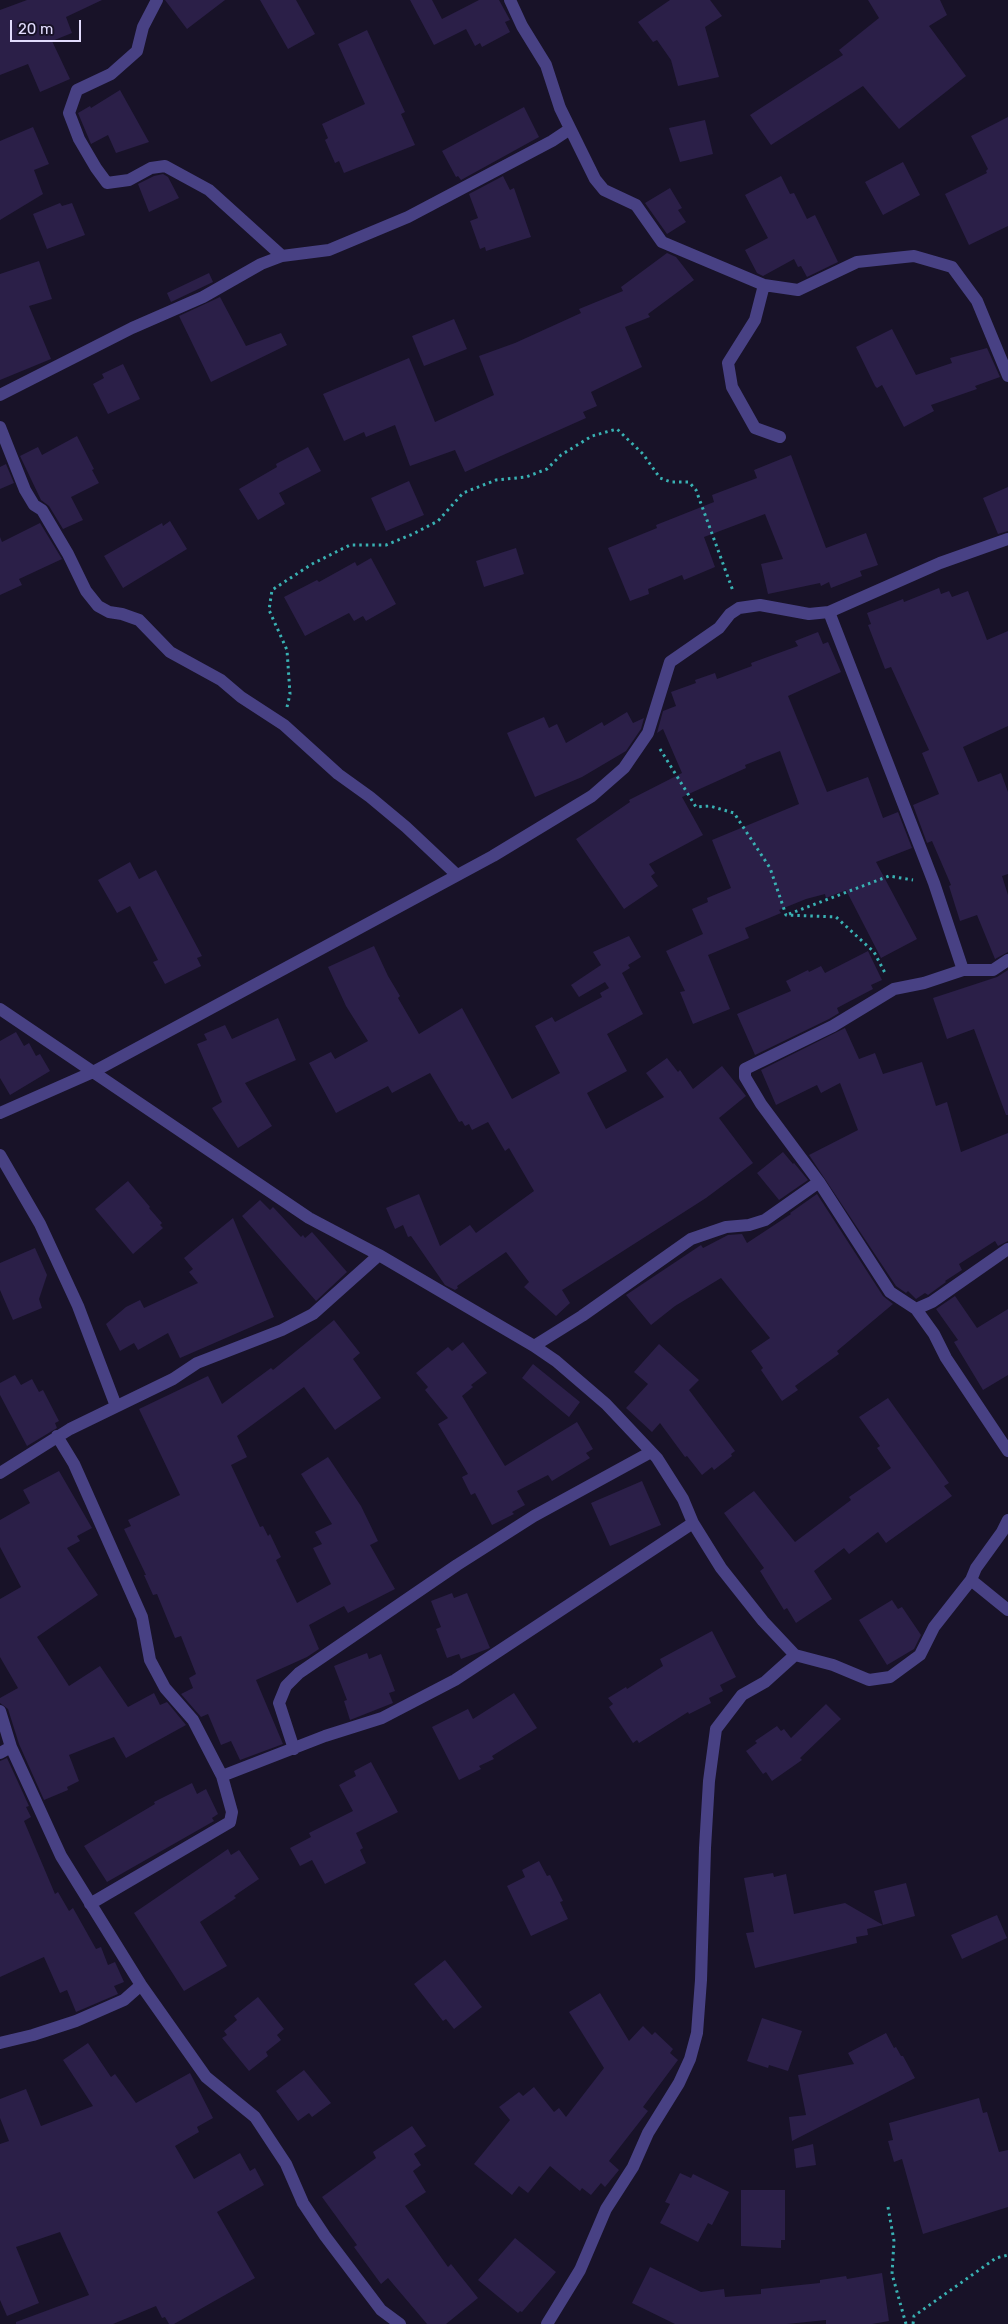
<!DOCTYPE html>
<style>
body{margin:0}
#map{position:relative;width:1008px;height:2324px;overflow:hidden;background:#181228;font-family:Rubik,sans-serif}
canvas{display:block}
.scale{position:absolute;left:10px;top:20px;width:71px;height:22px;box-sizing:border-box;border:2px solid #e2dcfd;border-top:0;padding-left:6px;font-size:15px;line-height:18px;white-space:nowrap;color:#e2dcfd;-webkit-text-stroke:4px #181228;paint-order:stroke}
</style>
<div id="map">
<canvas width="1008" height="2324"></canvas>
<div class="scale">20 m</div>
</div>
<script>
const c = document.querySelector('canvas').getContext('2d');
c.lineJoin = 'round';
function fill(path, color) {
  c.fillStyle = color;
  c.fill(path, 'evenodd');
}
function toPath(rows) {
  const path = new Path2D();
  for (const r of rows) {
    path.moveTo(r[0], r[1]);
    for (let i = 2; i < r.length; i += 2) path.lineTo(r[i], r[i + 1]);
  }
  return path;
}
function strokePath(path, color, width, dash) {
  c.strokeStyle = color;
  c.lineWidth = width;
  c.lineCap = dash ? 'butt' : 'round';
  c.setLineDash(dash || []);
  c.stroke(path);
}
fill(toPath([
 [27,0,102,0,66,17,72,33,52,41,70,79,40,92,28,64,0,75,0,10],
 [165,0,225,0,187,29],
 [260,0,296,0,315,34,288,49],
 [410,0,432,0,442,19,479,0,499,0,510,20,505,22,510,32,482,47,480,43,475,46,466,29,434,45],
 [670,0,710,0,722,16,705,27,719,77,678,86,671,60,657,40,653,42,638,22],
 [868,0,940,0,947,15,929,26,966,76,899,129,863,86,771,145,750,115,843,55,839,50,879,18],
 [367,30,405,112,401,114,415,145,344,173,339,161,335,163,325,140,328,138,322,124,365,104,338,44],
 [120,90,149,142,116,153,108,135,91,144,78,113,90,106,91,108],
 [524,107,539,137,461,180,458,176,456,177,442,151],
 [1008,117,1008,226,969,245,945,194,987,173,986,171,988,169,971,136],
 [705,120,713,154,680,162,669,128],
 [33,127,49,164,34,170,43,194,0,220,0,141],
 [903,162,920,195,883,215,865,182],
 [163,174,168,177,179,198,149,212,138,184,154,176],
 [503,176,510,190,514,188,531,237,486,251,485,247,480,249,470,221,478,218,469,194],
 [781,176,790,194,794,193,807,219,815,215,838,262,807,277,801,266,798,267,794,259,763,276,757,273,745,250,768,238,745,195],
 [670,188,682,208,678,210,686,222,667,234,645,203],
 [60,203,62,206,72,203,85,235,47,249,33,214],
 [667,253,676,257,694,280,648,314,650,317,625,327,642,367,591,392,597,406,583,412,586,418,465,472,455,450,410,466,395,425,366,437,364,432,344,441,323,394,409,358,435,422,494,395,479,356,515,343,581,313,579,309,623,291,621,287],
 [39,261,52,299,29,306,51,359,0,380,0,274],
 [209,273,213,282,171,302,167,293],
 [220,297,246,346,281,333,287,345,211,382,179,316],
 [454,319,467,349,424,366,412,336],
 [892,329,916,375,952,363,950,358,987,348,1000,377,975,386,977,389,931,405,934,411,904,427,882,385,877,388,875,386,856,347],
 [123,364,140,399,108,414,93,384,104,378,102,374],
 [77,436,94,469,92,470,99,483,71,497,83,520,63,529,49,506,41,500,20,456,38,447,42,455],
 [308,447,321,471,279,493,285,504,258,520,239,489,277,467,276,464],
 [791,455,826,548,866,533,878,565,860,571,862,576,831,588,829,582,821,586,820,583,768,594,761,564,783,559,765,514,704,537,715,567,684,580,682,575,648,589,649,594,630,601,608,548,657,528,656,525,714,502,712,495,757,478,754,470],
 [6,464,14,483,0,489,0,467],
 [409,481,424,515,386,531,371,498],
 [1008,487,1008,531,998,534,983,498],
 [170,521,187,549,123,588,104,556,162,523,163,526],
 [40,523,62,559,19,579,22,585,0,595,0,537,2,542],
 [516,548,524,574,484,587,476,561],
 [371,558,396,604,366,621,363,616,354,621,349,613,305,636,284,597,317,580,319,582,355,562,357,566],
 [939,588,941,594,949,591,952,597,968,591,987,640,1008,631,1008,726,963,747,978,782,1001,773,1008,792,1008,874,1002,876,1008,895,1008,952,995,959,977,915,960,921,949,886,951,885,932,841,927,843,913,805,939,794,922,753,929,750,891,667,885,669,868,625,871,624,867,613,903,599,904,602],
 [818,632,823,644,828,642,841,672,788,696,827,792,868,777,883,818,898,812,912,848,876,862,917,939,881,958,846,890,826,898,825,894,806,899,779,910,781,913,745,928,749,938,708,955,730,1009,693,1024,680,992,685,991,666,951,703,934,692,909,708,902,707,898,731,888,712,840,799,804,780,751,745,765,746,768,682,797,703,835,649,864,655,873,651,876,658,886,624,909,576,839,630,802,629,800,682,773,663,729,657,733,663,711,676,706,671,692,696,683,695,680,715,673,717,679,752,666,751,663,798,646,795,641],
 [627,712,633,723,644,718,641,729,626,751,582,777,535,797,507,733,544,717,549,728,557,724,566,743,602,722,604,726],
 [130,862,139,879,156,870,202,956,197,958,201,966,165,984,153,962,158,960,130,906,117,913,98,880],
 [629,936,641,957,628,965,630,968,622,973,643,1014,607,1034,627,1071,587,1093,606,1129,664,1097,646,1073,667,1058,678,1072,680,1070,693,1089,722,1066,746,1096,719,1118,753,1163,706,1198,562,1290,570,1303,556,1316,524,1287,529,1282,506,1252,457,1286,458,1288,455,1290,445,1285,411,1236,408,1237,403,1225,395,1229,386,1208,419,1194,440,1246,470,1225,476,1233,534,1191,509,1148,505,1151,488,1122,472,1130,469,1124,465,1126,462,1121,459,1122,430,1073,392,1093,388,1086,336,1113,309,1063,331,1052,335,1059,368,1041,346,1006,328,967,374,946,388,976,400,996,398,998,419,1034,462,1008,512,1099,560,1073,535,1026,552,1017,555,1022,602,997,600,993,609,988,605,982,579,997,571,985,601,965,593,952],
 [868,951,882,980,871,985,873,989,837,1008,839,1013,829,1019,755,1055,737,1014,791,991,786,981,808,970,809,972,821,966,825,973],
 [1008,970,1008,1115,1006,1115,974,1029,947,1039,933,998,997,977],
 [278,1018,296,1060,245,1083,272,1126,238,1148,212,1108,222,1102,197,1044,207,1040,204,1034,225,1025,232,1039],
 [845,1028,859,1059,875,1053,883,1074,922,1062,936,1106,947,1102,961,1152,1008,1133,1008,1241,998,1246,995,1241,959,1264,962,1270,945,1281,946,1282,928,1295,925,1293,916,1299,908,1291,906,1293,896,1286,809,1155,858,1130,840,1083,821,1093,817,1085,776,1105,761,1070],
 [16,1032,24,1046,29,1043,36,1056,40,1054,50,1071,10,1095,0,1078,0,1041],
 [783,1152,793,1164,794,1163,808,1180,779,1200,757,1173],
 [128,1181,150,1207,149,1208,162,1223,160,1225,163,1228,133,1254,95,1209],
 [817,1194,883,1296,893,1304,837,1351,839,1354,795,1386,798,1390,782,1401,761,1370,763,1368,751,1351,770,1338,721,1278,675,1306,651,1325,626,1295,701,1245,703,1248,728,1235,742,1234,747,1243,791,1214,790,1213],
 [260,1200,270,1210,273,1207,301,1237,303,1235,305,1238,312,1232,347,1272,316,1301,242,1216],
 [233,1218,274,1317,180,1358,168,1333,138,1350,134,1343,120,1351,106,1324,126,1307,140,1300,144,1308,198,1283,189,1272,193,1269,184,1258],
 [35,1248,47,1275,39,1299,42,1308,13,1320,0,1290,0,1263],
 [955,1296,977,1328,1008,1309,1008,1375,983,1390,954,1342,958,1340,936,1309],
 [334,1320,360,1353,353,1359,381,1398,335,1430,304,1387,237,1436,247,1457,231,1465,260,1527,263,1526,268,1536,270,1534,281,1557,276,1560,297,1603,331,1584,313,1548,322,1544,315,1532,332,1524,301,1474,328,1457,361,1506,378,1541,370,1545,395,1589,348,1613,344,1606,309,1625,319,1649,307,1657,256,1680,283,1744,240,1760,231,1741,221,1745,208,1714,201,1717,181,1694,193,1688,189,1678,196,1674,181,1636,175,1638,157,1594,153,1595,144,1575,146,1575,124,1529,131,1526,128,1520,180,1495,139,1409,208,1376,222,1404,271,1368,273,1370],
 [463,1342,487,1373,471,1385,473,1387,462,1396,505,1466,577,1422,593,1449,586,1453,590,1458,552,1481,548,1475,517,1491,525,1505,512,1512,514,1514,492,1525,475,1493,471,1495,462,1477,468,1474,438,1424,448,1418,425,1390,428,1387,416,1373,448,1347,452,1351],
 [659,1344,699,1380,689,1390,735,1451,731,1454,732,1456,714,1470,712,1467,702,1475,687,1456,685,1457,660,1423,652,1432,626,1408,648,1384,634,1372],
 [533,1364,580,1402,569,1417,522,1378],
 [15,1375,21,1385,32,1379,39,1392,43,1390,59,1421,55,1423,57,1428,27,1446,0,1395,0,1383],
 [888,1398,949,1483,944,1486,952,1496,886,1543,878,1532,849,1554,844,1548,814,1571,832,1599,796,1623,787,1608,784,1610,760,1571,764,1568,724,1513,754,1491,795,1542,851,1500,849,1497,891,1468,877,1448,880,1446,859,1417],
 [59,1471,92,1528,77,1536,80,1541,67,1548,98,1595,37,1637,69,1686,100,1666,128,1707,154,1693,160,1705,167,1702,186,1725,126,1758,114,1737,69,1755,79,1781,67,1787,68,1790,44,1800,19,1744,8,1709,0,1703,0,1698,18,1688,0,1657,0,1599,21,1587,0,1547,0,1520,30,1503,23,1490],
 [642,1481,661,1525,610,1546,591,1503],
 [452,1593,454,1598,467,1593,490,1648,461,1659,459,1654,447,1658,436,1629,441,1627,431,1601],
 [892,1600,898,1609,902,1607,921,1635,914,1649,887,1665,859,1620],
 [712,1631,736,1677,720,1685,723,1691,709,1698,711,1703,689,1714,688,1712,639,1743,637,1740,633,1743,609,1707,613,1704,608,1698,626,1687,627,1689,663,1666,660,1659],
 [367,1653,369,1659,381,1654,395,1691,389,1693,393,1703,350,1720,344,1701,347,1700,334,1666],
 [514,1693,537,1728,492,1756,494,1759,479,1766,481,1769,459,1780,432,1727,468,1709,473,1719],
 [826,1704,841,1719,800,1758,802,1760,772,1781,766,1772,763,1774,746,1751,757,1743,755,1741,777,1726,781,1731,784,1729,791,1738],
 [7,1758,29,1806,26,1807,31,1817,24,1821,55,1894,58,1892,69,1911,73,1908,96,1949,101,1947,108,1965,115,1962,124,1982,114,1986,118,1994,76,2012,67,1990,60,1993,44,1957,0,1977,0,1761],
 [371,1762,398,1812,356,1833,363,1848,360,1850,366,1863,325,1884,312,1860,300,1866,290,1848,311,1837,309,1833,353,1811,339,1785,356,1776,354,1771],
 [192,1783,197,1794,206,1789,218,1814,212,1818,214,1821,107,1882,84,1846,155,1804,154,1802],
 [228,1849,231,1855,239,1850,259,1879,234,1896,236,1898,200,1922,227,1966,184,1991,134,1913],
 [539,1861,547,1876,550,1875,563,1901,560,1902,568,1919,531,1936,507,1886,525,1877,522,1870],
 [773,1873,774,1877,786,1874,794,1914,845,1903,883,1925,867,1929,868,1935,856,1937,857,1943,755,1968,746,1933,754,1932,744,1878],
 [906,1883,915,1916,883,1925,874,1891],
 [997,1915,1007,1938,962,1959,951,1935],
 [445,1960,482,2007,454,2029,446,2019,443,2021,414,1984],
 [600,1993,629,2041,643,2026,652,2035,655,2032,673,2049,670,2053,678,2060,643,2107,648,2111,609,2161,619,2170,605,2187,601,2183,591,2195,582,2188,580,2191,550,2166,528,2193,519,2186,512,2195,474,2164,510,2120,499,2107,519,2092,523,2096,534,2087,554,2112,559,2108,566,2117,604,2068,569,2012],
 [258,1997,284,2029,277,2035,281,2040,266,2052,268,2056,249,2071,222,2038,227,2035,224,2031,237,2020,234,2016],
 [762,2018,802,2031,788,2071,769,2065,768,2068,747,2061],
 [886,2033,894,2048,896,2047,901,2056,903,2056,915,2078,792,2141,789,2117,806,2115,798,2075,854,2064,848,2053],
 [88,2043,111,2077,115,2074,136,2103,190,2073,213,2118,197,2127,199,2132,175,2146,194,2179,240,2153,250,2171,255,2168,264,2185,217,2212,255,2278,174,2324,169,2324,165,2317,162,2318,156,2306,113,2324,16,2324,16,2322,89,2295,60,2232,16,2247,39,2303,7,2316,0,2300,0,2144,9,2141,0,2118,0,2099,26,2089,41,2126,93,2106,63,2060],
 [304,2070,331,2103,312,2117,309,2113,298,2121,276,2091],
 [979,2098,983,2113,987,2112,999,2152,1008,2150,1008,2207,923,2234,902,2159,894,2162,888,2141,893,2140,889,2123],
 [412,2126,426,2146,414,2154,421,2165,413,2171,426,2192,405,2206,448,2267,451,2264,478,2298,446,2324,427,2324,388,2278,381,2284,354,2247,357,2245,322,2197,376,2158,373,2152],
 [813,2144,816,2165,796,2168,794,2149],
 [680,2173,691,2178,693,2174,729,2192,712,2225,708,2223,698,2242,660,2223,670,2204,665,2202],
 [741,2190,785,2190,785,2240,781,2240,781,2248,741,2246],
 [515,2238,556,2272,522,2312,520,2311,518,2313,478,2280],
 [650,2267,701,2292,724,2289,725,2297,761,2294,761,2289,820,2283,820,2280,846,2276,847,2279,882,2273,889,2321,872,2324,826,2324,826,2320,787,2324,675,2324,632,2303]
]), '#2b1f48');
strokePath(toPath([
 [287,707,290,694,287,650,269,610,272,590,312,564,350,545,386,545,413,534,438,521,463,493,496,480,526,477,547,469,561,455,592,436,617,429,643,454,660,478,671,482,689,482,696,490,733,591],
 [660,749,696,807,710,806,734,813,770,868,786,915,836,917,874,952,885,973],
 [789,914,889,876,913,880],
 [888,2207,894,2241,892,2274,906,2324],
 [913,2324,914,2316,996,2258,1008,2255]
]), '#39b1b3', 3, [2.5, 4]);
strokePath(toPath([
 [157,0,143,27,137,51,111,74,77,90,69,113,79,139,96,168,107,183,129,180,151,168,165,166,209,190,282,256],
 [510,0,522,26,546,65,560,108,595,179,604,190,636,205,662,242,764,285,798,290,857,262,914,256,952,267,977,301,1008,376],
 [764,285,755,320,728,363,732,387,755,428,780,437],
 [0,395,132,328,203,297,261,264,282,256,329,250,408,217,552,141,570,129],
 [0,427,25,490,34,505,42,510,68,554,86,591,98,606,109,612,122,614,139,620,170,652,221,680,241,697,284,725,338,774,370,797,406,827,457,875],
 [829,612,934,883,963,970],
 [1008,960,993,970,963,970,924,983,894,989,833,1026,745,1069,745,1077,761,1104,819,1182,890,1292,916,1309,934,1334,946,1358,1008,1451],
 [0,1009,309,1218,379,1255,534,1346,582,1316,691,1239,726,1227,749,1225,765,1220,819,1182],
 [0,1113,93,1072,493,856,592,796,624,768,648,733,670,662,719,628,730,614,739,608,760,605,809,614,829,612,940,563,1008,539],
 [0,1155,40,1224,78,1306,116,1406],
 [916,1309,932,1302,1008,1249],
 [534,1346,556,1361,606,1404,657,1458,683,1499,693,1523,721,1568,763,1621,795,1655,765,1682,742,1695,716,1729,709,1781,705,1848,701,1980,697,2033,690,2059,679,2083,648,2133,633,2167,606,2209,580,2270,547,2324],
 [57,1436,74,1464,142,1617,150,1660,165,1688,193,1720,222,1776],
 [0,1473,70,1429,173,1379,197,1363,282,1330,313,1314,379,1255],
 [971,1580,976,1568,1002,1532,1008,1520],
 [795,1655,833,1665,869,1680,890,1677,920,1655,934,1627,971,1580,1008,1610],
 [0,1711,11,1747,61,1856,141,1985,206,2077,255,2117,286,2164,303,2203,325,2236,381,2310,400,2324],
 [294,1749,279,1703,286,1686,299,1673,457,1565,534,1516,651,1452],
 [0,1753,11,1747],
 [90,1904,230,1822,232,1812,222,1776,325,1736,382,1718,455,1680,693,1523],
 [0,2043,33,2035,76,2021,124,2000,141,1985]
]), '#484184', 12);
</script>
